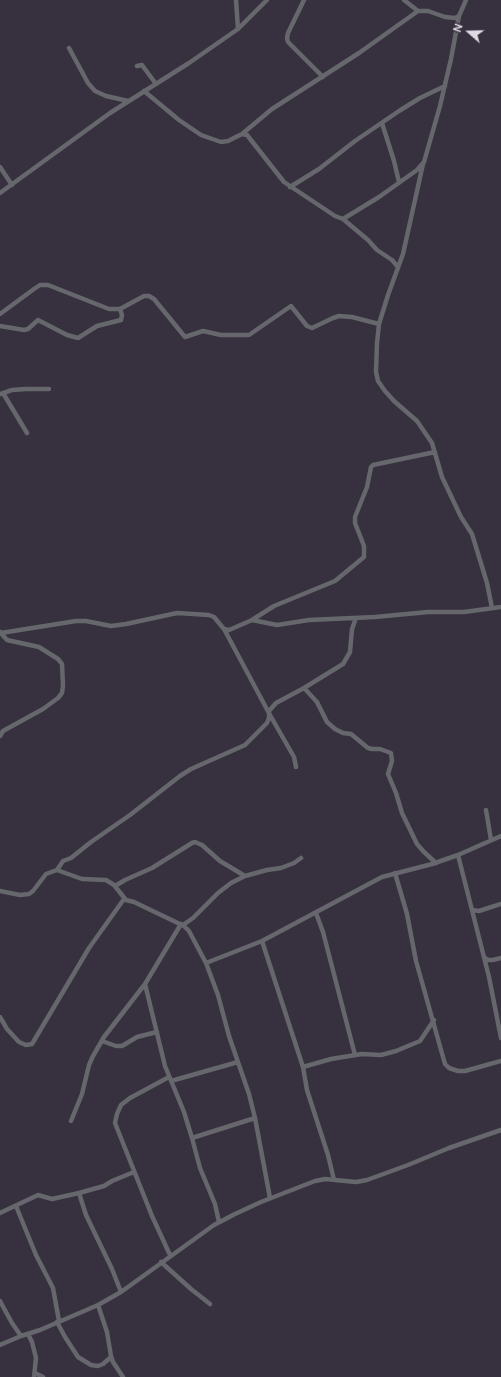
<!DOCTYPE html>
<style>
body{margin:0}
#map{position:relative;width:501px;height:1377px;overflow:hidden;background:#37303e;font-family:"DM Sans",sans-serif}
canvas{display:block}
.north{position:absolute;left:449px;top:12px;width:40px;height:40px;-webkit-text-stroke:3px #37303e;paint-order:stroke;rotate:290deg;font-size:11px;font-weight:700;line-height:16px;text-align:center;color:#dedae3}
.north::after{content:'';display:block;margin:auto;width:14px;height:18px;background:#dedae3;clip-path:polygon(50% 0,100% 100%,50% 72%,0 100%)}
</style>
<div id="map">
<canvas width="501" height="1377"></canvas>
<div class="north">N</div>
</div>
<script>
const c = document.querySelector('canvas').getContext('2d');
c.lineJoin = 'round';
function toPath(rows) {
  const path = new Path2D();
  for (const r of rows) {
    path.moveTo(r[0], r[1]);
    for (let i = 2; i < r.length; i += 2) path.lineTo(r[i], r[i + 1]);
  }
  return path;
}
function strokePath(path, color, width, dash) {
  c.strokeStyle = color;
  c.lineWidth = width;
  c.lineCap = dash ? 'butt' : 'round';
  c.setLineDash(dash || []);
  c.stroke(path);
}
strokePath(toPath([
 [236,0,238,29],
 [304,0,288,33,287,38,288,42,323,77],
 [404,0,418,11],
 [69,48,88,83,95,91,106,96,128,101],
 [137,66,142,65,156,84],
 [144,91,179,120,201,135,221,142,228,141,242,134,247,135,284,182,335,216,343,219,379,197,417,170,424,162,440,106,451,59,459,16],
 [382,123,394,161,399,182],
 [242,134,272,109,359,53,418,11,428,11,445,17,455,18,459,16,466,0],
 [423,164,403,254,388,295,379,324,377,343,376,372,378,381,385,391,394,401,417,421,432,443,442,477,461,517,472,534,487,583,492,608],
 [0,167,12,185],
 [290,187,319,169,355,141,399,111,420,98,445,86],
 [0,193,110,113,189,63,238,29,267,0],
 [343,219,368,240,377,250,392,260,398,267],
 [0,314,34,289,40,285,48,285,109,309,120,309,144,296,149,296,154,299,185,337,203,331,221,335,249,335,291,306,307,326,312,328,333,318,339,316,352,317,379,324],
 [0,326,24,330,28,329,38,320,67,335,78,338,97,326,121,320,122,315,120,309],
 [3,393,27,433],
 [0,394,12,390,26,389,49,389],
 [252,620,277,625,309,620,375,617,428,612,464,612,501,607],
 [224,629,270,715,294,757,296,767],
 [0,632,7,640,39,647,58,659,62,664,63,686,62,693,58,698,43,709,3,731,0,736],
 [1,633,76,621,86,621,111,626,126,624,177,613,209,615,214,617,224,629,229,630,236,627,252,620,274,606,335,581,364,557,364,546,355,523,355,517,367,487,371,467,373,465,435,452],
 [304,688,317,702,327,722,335,729,343,733,351,734,368,748,372,749,380,749,391,753,392,761,388,774,396,793,402,813,417,844,424,852,436,863],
 [486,810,491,840],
 [458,855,489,977,501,1038],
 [57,870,63,861,71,858,91,842,130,815,180,776,191,769,245,745,267,723,269,718,269,711,276,703,304,688,343,664,350,652,352,629,356,618],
 [395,873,407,914,416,961,445,1064,449,1068,458,1071,465,1071,501,1061],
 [115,886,125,880,152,868,192,843,195,842,202,845,220,861,245,876],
 [0,891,20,895,29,894,33,891,46,874,57,870,82,879,106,880,114,885,126,900,134,902,184,926,189,931,206,963,218,995,229,1036,249,1094,255,1118,270,1198],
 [472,910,479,911,501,904],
 [316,913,323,932,355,1055],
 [183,925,193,918,218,893,231,883,245,876,267,870,281,868,294,863,301,858],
 [262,941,303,1067,307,1090,328,1155,334,1180],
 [484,957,488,960,493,960,501,958],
 [206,963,262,941,382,877,432,864,458,855,501,836],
 [145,984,165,1066,184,1112,192,1138,200,1168,215,1204,219,1222],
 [0,1017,7,1029,19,1042,26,1045,32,1044,89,948,124,899],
 [102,1041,116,1046,122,1046,137,1037,157,1032],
 [303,1067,331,1059,362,1054,381,1055,396,1051,420,1041,434,1020],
 [169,1077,130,1098,121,1105,117,1114,115,1123,152,1216,170,1255],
 [171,1081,238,1062],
 [71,1121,82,1094,89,1065,93,1056,104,1037,145,984,181,924],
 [192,1138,255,1118],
 [79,1193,86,1215,112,1269,121,1292],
 [16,1206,36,1255,53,1288,59,1321],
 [0,1213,38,1195,52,1199,79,1193,104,1186,112,1181,134,1172],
 [161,1262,191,1289,210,1304],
 [0,1301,12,1323,21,1336],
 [98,1305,107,1332,111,1356,113,1362,123,1377],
 [57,1322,65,1337,78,1357,91,1365,98,1366,103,1364,111,1357],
 [28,1334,32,1342,36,1358,34,1377],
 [0,1345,21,1336,40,1330,98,1305,121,1292,214,1225,235,1214,261,1202,315,1181,325,1179,356,1182,367,1180,408,1165,449,1148,501,1130],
 [35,1373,43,1377]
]), '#66666d', 4.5);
</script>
